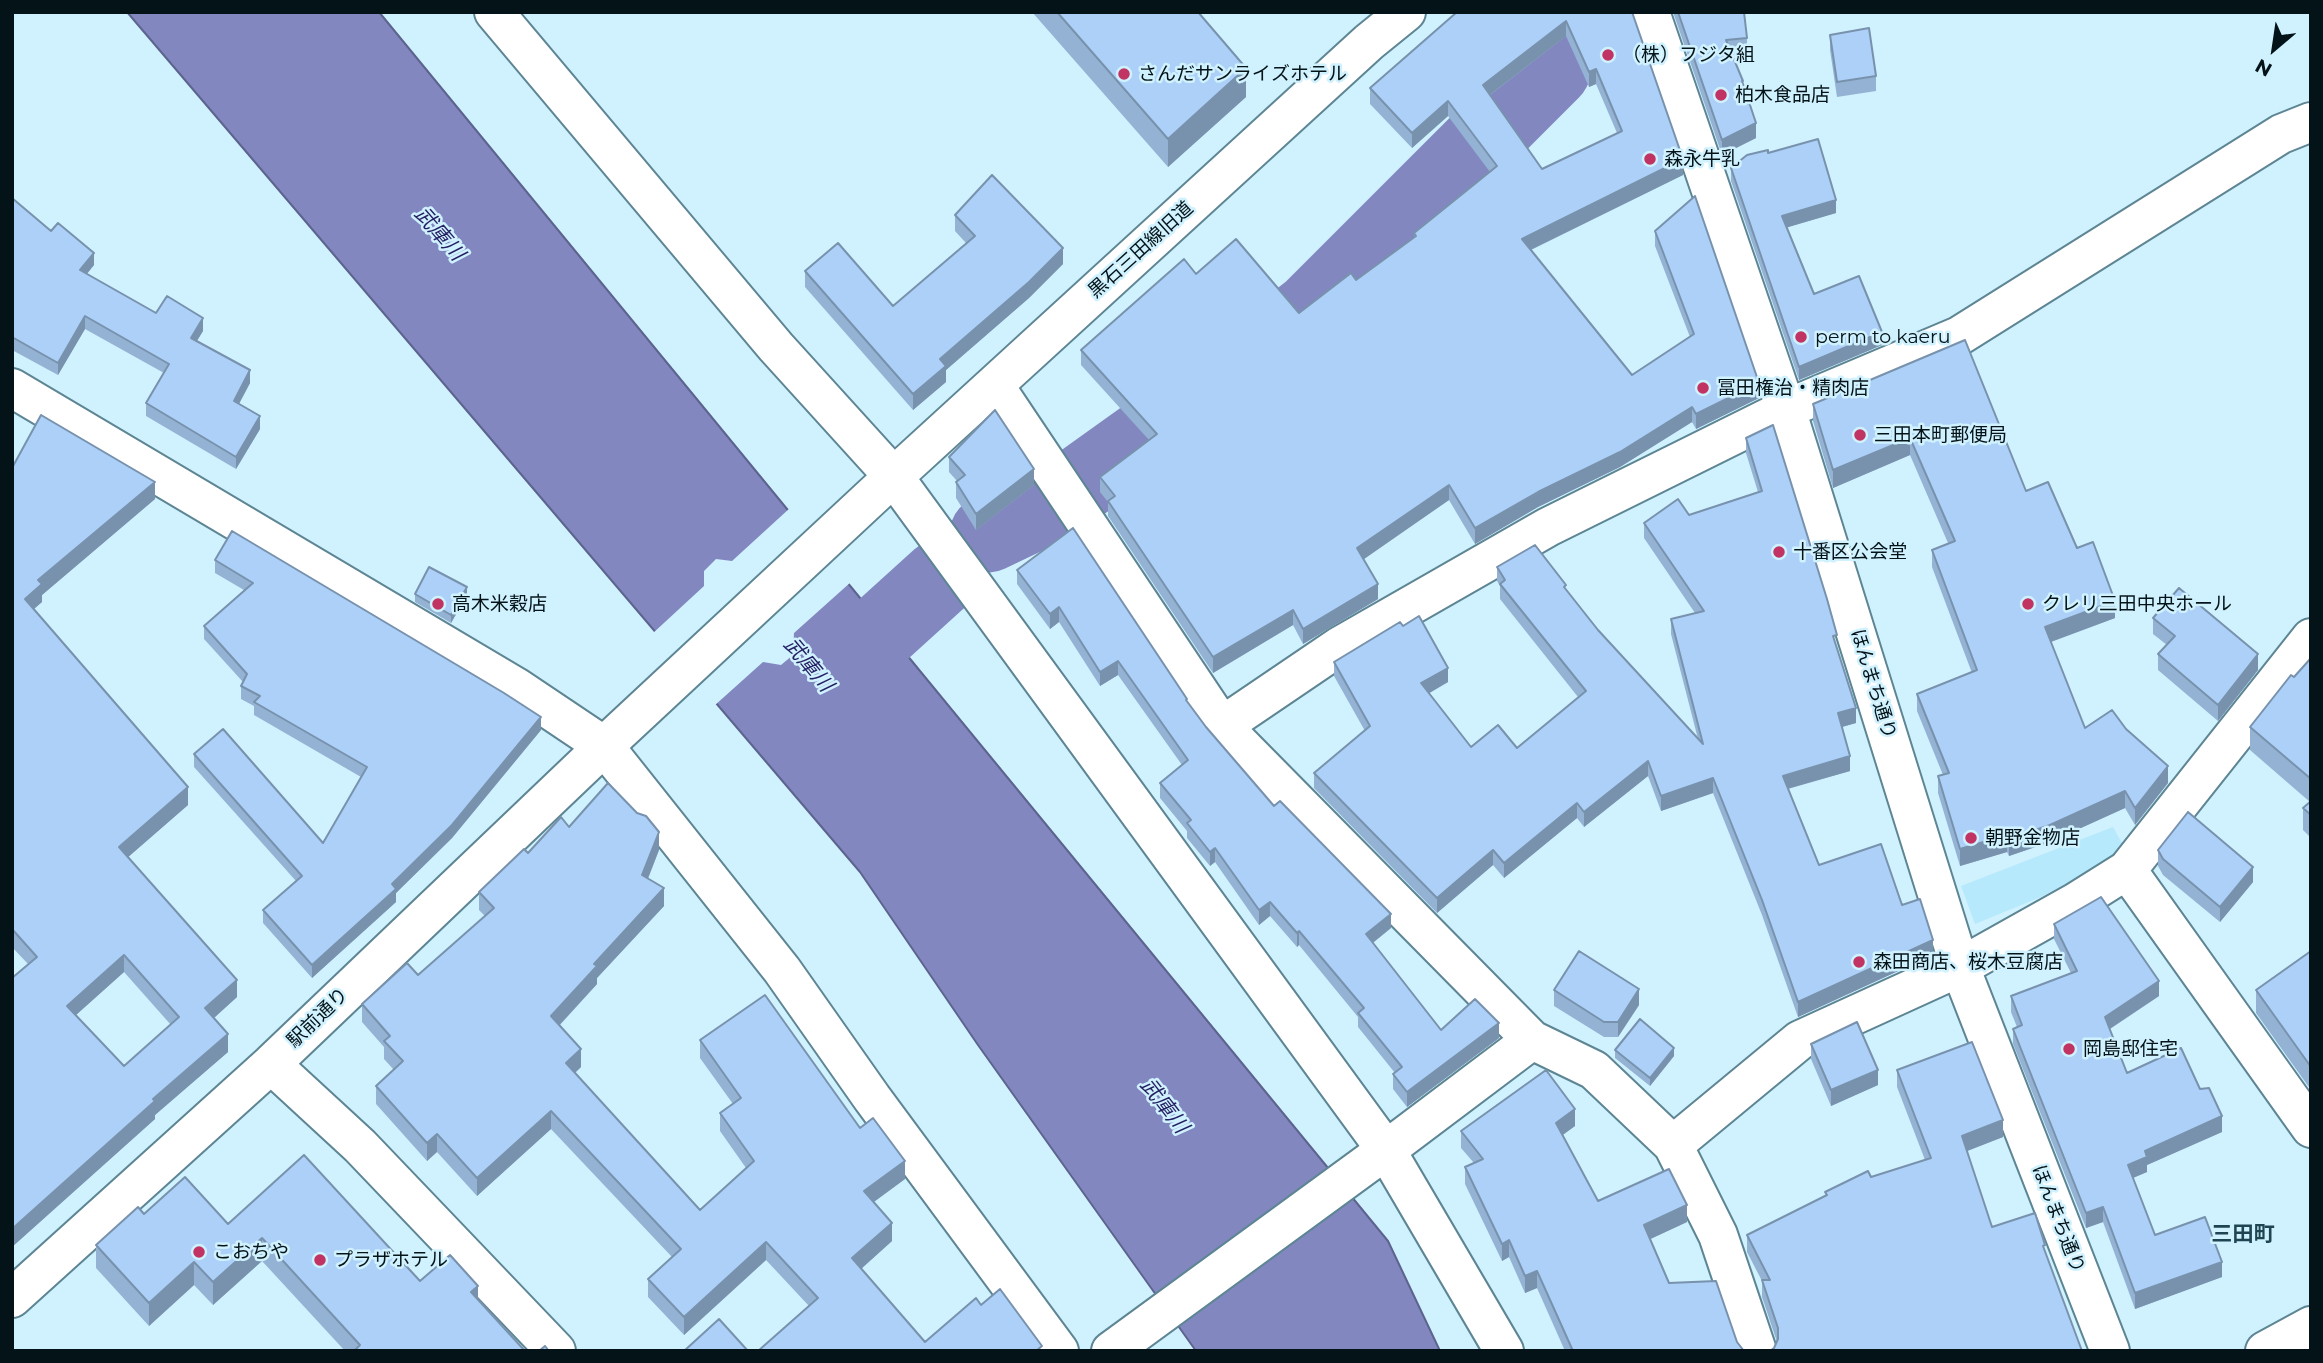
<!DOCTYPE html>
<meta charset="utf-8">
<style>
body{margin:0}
#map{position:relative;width:2323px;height:1363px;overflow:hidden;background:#d0f1fe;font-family:Montserrat,sans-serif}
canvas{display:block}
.frame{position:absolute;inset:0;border:14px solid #041318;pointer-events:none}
.north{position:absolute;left:2239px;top:14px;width:70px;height:70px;-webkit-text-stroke:5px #d0f1fe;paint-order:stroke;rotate:209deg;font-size:19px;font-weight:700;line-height:28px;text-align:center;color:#041318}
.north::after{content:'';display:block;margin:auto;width:24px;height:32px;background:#041318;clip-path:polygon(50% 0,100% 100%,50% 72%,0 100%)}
</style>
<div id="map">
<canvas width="2323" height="1363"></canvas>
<div class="frame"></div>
<div class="north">N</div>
</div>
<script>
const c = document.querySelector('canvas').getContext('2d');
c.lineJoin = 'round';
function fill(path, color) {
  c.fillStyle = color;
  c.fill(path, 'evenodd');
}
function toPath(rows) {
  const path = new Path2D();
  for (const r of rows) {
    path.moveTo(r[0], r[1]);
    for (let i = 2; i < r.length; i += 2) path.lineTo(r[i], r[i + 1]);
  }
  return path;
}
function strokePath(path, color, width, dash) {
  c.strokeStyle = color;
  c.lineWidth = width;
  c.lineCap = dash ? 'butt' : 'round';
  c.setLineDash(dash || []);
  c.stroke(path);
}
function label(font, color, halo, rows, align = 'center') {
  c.font = font + ' Montserrat,"Noto Sans JP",sans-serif';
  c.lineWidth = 5;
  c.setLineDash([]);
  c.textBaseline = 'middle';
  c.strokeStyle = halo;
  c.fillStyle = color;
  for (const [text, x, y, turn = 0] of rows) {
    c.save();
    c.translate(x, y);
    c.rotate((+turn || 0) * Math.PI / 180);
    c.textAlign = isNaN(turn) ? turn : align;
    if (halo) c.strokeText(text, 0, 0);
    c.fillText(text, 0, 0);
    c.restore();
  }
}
fill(toPath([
 [2113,827,2127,852,2043,896,1975,924,1961,886]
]), '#b6e9fc');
const water = toPath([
 [127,12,379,12,1388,1241,1440,1351,1196,1351,978,1045,860,872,127,12]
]);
fill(water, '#8287c0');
strokePath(water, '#5c648e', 2);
fill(toPath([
 [790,508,851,582,794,633,793,655,781,665,763,662,714,706,652,634,704,586,704,571,716,559,732,561]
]), '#d0f1fe');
strokePath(toPath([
 [988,534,1055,502,1185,409,1311,311,1552,70,1566,43],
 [823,684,940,578]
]), '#8287c0', 77);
const minor = toPath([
 [494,12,776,347,894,477,1386,1150,1504,1351],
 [1650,12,1786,409,1960,967,2110,1351],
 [994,385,1222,726,1532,1040,1594,1070,1673,1145,1718,1235,1757,1351],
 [12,388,516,687,604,746,782,970,872,1098,1059,1351],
 [1222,726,1340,646,1548,527,1786,409,1959,336,2281,134,2311,122],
 [2127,870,2311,1128],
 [271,1064,360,1146,556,1351],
 [1673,1145,1800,1040,1960,967,2076,902,2127,870,2311,638],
 [12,1298,271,1064,618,733,879,490,1369,42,1406,12],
 [1111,1351,1386,1150,1532,1040],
 [2265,1351,2311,1326]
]);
strokePath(minor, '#5d8593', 42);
strokePath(minor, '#fff', 38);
fill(toPath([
 [1032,12,1198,12,1246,97,1168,167],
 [1457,12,1632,12,1683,175,1531,250,1632,375,1690,337,1655,246,1655,231,1759,398,1696,429,1692,422,1620,467,1538,507,1475,544,1449,500,1363,559,1378,599,1303,644,1293,625,1213,673,1108,516,1108,502,1100,492,1100,477,1149,440,1081,365,1081,350,1196,274,1299,313,1356,280,1414,238,1414,233,1490,172,1448,116,1412,148,1370,104,1370,88],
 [1566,36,1589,87,1596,84,1617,133,1542,169,1490,95],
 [1673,12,1744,12,1747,38,1747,53,1732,55,1743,86,1756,138,1722,155],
 [1830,35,1876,76,1876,91,1837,97,1830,50],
 [1768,153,1836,213,1787,227,1814,294,1882,345,1799,380,1731,181,1731,168],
 [12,198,51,231,94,265,87,274,156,313,203,331,197,341,250,383,239,404,260,429,236,469,146,416,146,403,164,373,85,329,58,375,12,350],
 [955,215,1063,264,1029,298,946,370,946,382,913,410,805,287,805,271,893,306,966,243,955,231],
 [1965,340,2026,491,2077,548,2115,618,2051,642,2085,728,2168,783,2135,825,2125,808,2050,842,2009,856,2007,852,1960,866,1938,793,1938,776,1943,775,1917,711,1917,694,1972,673,1932,567,1932,550,1948,543,1910,455,1833,488,1813,421,1813,404],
 [1746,438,1837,647,1856,723,1842,727,1850,771,1788,789,1819,865,1902,905,1933,955,1798,1017,1762,915,1713,793,1661,811,1648,776,1584,827,1577,818,1504,878,1493,865,1437,913,1314,788,1314,773,1365,731,1334,676,1334,662,1448,682,1429,693,1471,747,1517,748,1578,697,1500,599,1500,586,1497,581,1497,567,1566,590,1598,630,1698,739,1671,634,1671,619,1695,613,1644,538,1644,523,1689,515,1758,492,1746,453],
 [949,457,1034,485,976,530,956,498,956,482,957,481,949,472],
 [12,468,155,499,42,595,42,602,33,609,188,805,128,857,237,997,214,1018,228,1052,155,1115,155,1119,12,1247,12,978,28,964,12,947],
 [124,972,171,1025,124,1066,76,1015],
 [215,560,541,730,452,838,396,893,396,902,312,978,263,923,263,910,296,881,194,767,194,754,323,843,361,777,254,715,254,706,241,699,241,686,243,682,204,639,204,626,244,590,215,573],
 [1017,570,1187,703,1206,727,1274,806,1391,928,1373,943,1441,1030,1499,1038,1407,1107,1393,1089,1393,1074,1395,1073,1358,1027,1358,1017,1299,945,1297,947,1270,916,1259,925,1215,862,1210,866,1187,838,1187,831,1160,798,1160,783,1182,765,1118,675,1100,686,1059,622,1050,629,1017,584],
 [415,594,467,595,451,623,415,602],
 [2153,618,2258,670,2218,721,2158,670,2158,654,2167,645,2153,634],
 [2311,658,2311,838,2303,830,2303,808,2310,802,2250,750,2250,727],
 [637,813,659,850,648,879,664,906,597,978,597,984,560,1025,581,1067,575,1073,700,1210,746,1168,720,1131,720,1113,733,1104,700,1058,700,1040,860,1128,905,1179,874,1202,892,1241,861,1269,925,1342,981,1305,1042,1351,758,1351,809,1306,766,1260,684,1335,648,1297,648,1279,672,1257,551,1129,477,1196,437,1152,427,1161,376,1104,376,1086,394,1070,384,1059,384,1047,362,1022,362,1004,418,975,485,916,479,910,479,892,528,853,569,827],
 [2158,850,2253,882,2220,922,2163,875,2158,866],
 [2054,924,2159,996,2110,1029,2127,1073,2200,1089,2222,1132,2147,1165,2147,1172,2133,1178,2155,1235,2222,1277,2135,1309,2103,1222,2086,1228,2013,1044,2013,1029,2017,1027,2011,1012,2011,996,2071,973,2054,939],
 [2311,951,2311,1090,2256,1013,2256,990],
 [1554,990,1639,1005,1618,1037,1604,1037,1554,1006],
 [1811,1044,1878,1085,1831,1106,1811,1059],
 [1615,1050,1674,1056,1650,1086,1615,1058],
 [1897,1070,2003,1137,1967,1151,1992,1227,2045,1252,1774,1348,1777,1342,1762,1297,1762,1281,1747,1252,1747,1235,1825,1196,1825,1192,1925,1160,1897,1087],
 [1575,1126,1562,1135,1598,1201,1687,1222,1650,1239,1669,1283,1737,1342,1744,1351,1565,1351,1537,1288,1525,1293,1509,1257,1502,1261,1465,1184,1465,1167,1474,1163,1461,1148,1461,1131],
 [144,1214,228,1224,478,1299,525,1351,345,1351,262,1261,213,1305,194,1285,149,1326,96,1268,96,1245]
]), '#94b3d4');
fill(toPath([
 [1566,21,1566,36,1483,100,1483,85],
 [1246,68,1246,97,1168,167,1168,139],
 [1596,69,1596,84,1589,87,1589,72],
 [1448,101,1448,116,1412,148,1412,133],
 [1756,123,1756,138,1722,155,1722,140],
 [1683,159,1683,175,1522,254,1522,239],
 [1836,200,1836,213,1782,229,1782,216],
 [1063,248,1063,264,1029,298,946,370,946,382,913,410,913,394,940,359],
 [94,253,94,265,80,282,80,270],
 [85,316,85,329,58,375,58,363],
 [203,318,203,331,191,350,191,338],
 [1882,332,1882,345,1799,380,1799,367],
 [250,370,250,383,234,413,234,401],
 [1759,383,1759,398,1696,429,1696,414],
 [1692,407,1692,422,1620,467,1538,507,1475,544,1475,528],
 [260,416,260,429,236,469,236,457],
 [1910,438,1910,455,1833,488,1833,470],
 [1034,469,1034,485,976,530,976,514],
 [155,482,155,499,42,595,42,602,25,617,25,599,38,580],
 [1449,485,1449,500,1357,564,1357,548],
 [1378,584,1378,599,1303,644,1303,629],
 [467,587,467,595,451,623,451,615],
 [2115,601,2115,618,2045,644,2045,627],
 [1059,607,1059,622,1050,629,1050,614],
 [1293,610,1293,625,1213,673,1213,657],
 [2258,654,2258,670,2218,721,2218,705],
 [1118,661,1118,675,1100,686,1100,672],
 [1448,668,1448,682,1421,698,1421,683],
 [1856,708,1856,723,1838,728,1838,713],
 [541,717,541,730,452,838,396,893,396,902,312,978,312,965,392,884],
 [1850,756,1850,771,1783,790,1783,776],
 [1648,761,1648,776,1584,827,1584,812],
 [2168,766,2168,783,2135,825,2135,808],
 [1713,778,1713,793,1661,811,1661,796],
 [188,787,188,805,119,865,119,847],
 [2125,791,2125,808,2050,842,2009,856,2009,839],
 [1577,803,1577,818,1504,878,1504,863],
 [659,832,659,850,642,893,642,875],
 [2007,835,2007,852,1960,866,1960,849],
 [1215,848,1215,862,1210,866,1210,852],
 [1493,850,1493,865,1437,913,1437,898],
 [2253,867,2253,882,2220,922,2220,907],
 [664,888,664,906,597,978,597,984,551,1034,551,1016,594,964],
 [1270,902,1270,916,1259,925,1259,910],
 [1391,914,1391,928,1366,948,1366,934],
 [1299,931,1299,945,1297,947,1297,933],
 [1933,940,1933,955,1798,1017,1798,1002],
 [124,955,124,972,67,1023,67,1006],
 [237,980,237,997,205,1026,205,1008],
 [2159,981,2159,996,2105,1032,2105,1017],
 [1639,989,1639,1005,1618,1037,1618,1022],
 [1499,1023,1499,1038,1407,1107,1407,1092],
 [228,1034,228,1052,155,1115,155,1119,12,1247,12,1229,153,1099],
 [1674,1048,1674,1056,1650,1086,1650,1078],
 [581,1049,581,1067,566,1081,566,1063],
 [1878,1070,1878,1085,1831,1106,1831,1090],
 [1575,1109,1575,1126,1556,1140,1556,1123],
 [551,1111,551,1129,477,1196,477,1178],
 [2222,1116,2222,1132,2147,1165,2147,1172,2128,1180,2128,1165,2145,1151],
 [2003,1120,2003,1137,1962,1153,1962,1136],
 [437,1134,437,1152,427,1161,427,1143],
 [905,1161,905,1179,864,1209,864,1191],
 [1687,1205,1687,1222,1644,1242,1644,1225],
 [2103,1207,2103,1222,2086,1228,2086,1213],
 [892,1223,892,1241,852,1277,852,1258],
 [262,1238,262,1261,213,1305,213,1282],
 [1509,1240,1509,1257,1502,1261,1502,1244],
 [766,1242,766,1260,684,1335,684,1317],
 [194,1262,194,1285,149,1326,149,1303],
 [2222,1262,2222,1277,2135,1309,2135,1293],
 [1537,1271,1537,1288,1525,1293,1525,1276],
 [478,1286,478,1308,471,1292]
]), '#7892ad');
const building = toPath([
 [1057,12,1198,12,1246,68,1168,139,1057,12],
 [1457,12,1632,12,1683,159,1522,239,1632,375,1694,334,1655,231,1695,196,1759,383,1696,414,1692,407,1620,452,1538,492,1475,528,1449,485,1357,548,1378,584,1303,629,1293,610,1213,657,1108,501,1115,496,1100,477,1157,434,1081,350,1184,259,1196,274,1236,239,1299,313,1351,273,1356,280,1416,236,1414,233,1497,166,1448,101,1412,133,1370,88,1457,12],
 [1566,21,1589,72,1596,69,1622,131,1542,169,1483,85,1566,21],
 [1678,12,1744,12,1747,38,1726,40,1743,81,1742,81,1756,123,1722,140,1678,12],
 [1869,28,1876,76,1837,82,1830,35,1869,28],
 [1818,139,1836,200,1782,216,1814,294,1859,276,1882,332,1799,367,1731,168,1747,155,1768,150,1768,153,1818,139],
 [992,175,1063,248,1029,282,940,359,946,366,913,394,805,271,838,243,893,306,975,236,955,215,992,175],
 [12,198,51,231,58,223,94,253,80,270,156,313,167,296,203,318,191,338,250,370,234,401,260,416,236,457,146,403,169,364,85,316,58,363,12,337,12,198],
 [1965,340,2026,491,2048,482,2077,548,2093,542,2115,601,2045,627,2085,728,2112,710,2126,729,2168,766,2135,808,2125,791,2050,825,2009,839,2007,835,1960,849,1938,776,1949,773,1917,694,1977,670,1932,550,1955,541,1910,438,1833,470,1813,404,1965,340],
 [995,410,1034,469,976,514,956,482,965,475,949,457,995,410],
 [41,415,155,482,38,580,42,584,25,599,188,787,119,847,237,980,205,1008,228,1034,153,1099,155,1101,12,1229,12,978,37,957,12,929,12,468,41,415],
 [124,955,179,1017,124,1066,67,1006,124,955],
 [1773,425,1827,599,1837,635,1833,636,1856,708,1838,713,1850,756,1783,776,1819,865,1881,844,1902,905,1920,899,1933,940,1798,1002,1762,900,1713,778,1661,796,1648,761,1584,812,1577,803,1504,863,1493,850,1437,898,1314,773,1370,726,1334,662,1400,622,1403,626,1419,616,1448,668,1421,683,1471,747,1498,725,1517,748,1586,691,1500,584,1505,580,1497,567,1535,545,1566,585,1564,587,1598,630,1703,744,1671,619,1704,611,1644,523,1678,499,1689,515,1762,491,1746,438,1773,425],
 [1073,528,1187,699,1186,700,1206,727,1274,806,1280,801,1391,914,1366,934,1441,1030,1475,999,1499,1023,1407,1092,1393,1074,1402,1067,1358,1013,1364,1008,1299,931,1297,933,1270,902,1259,910,1215,848,1210,852,1187,823,1191,820,1160,783,1188,760,1118,661,1100,672,1059,607,1050,614,1017,570,1073,528],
 [232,531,504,693,541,717,452,825,392,884,396,889,312,965,263,910,302,876,194,754,223,729,323,843,367,767,254,702,260,696,241,686,247,674,204,626,253,583,215,560,232,531],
 [429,567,467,587,451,615,415,594,429,567],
 [2179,588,2258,654,2218,705,2158,654,2175,636,2153,618,2179,588],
 [2311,658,2311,779,2250,727,2291,675,2294,677,2311,658],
 [608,783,637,813,646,816,659,832,642,875,664,888,594,964,597,966,551,1016,581,1049,566,1063,700,1210,754,1161,720,1113,741,1098,700,1040,765,995,860,1128,873,1118,905,1161,864,1191,892,1223,852,1258,925,1342,976,1298,981,1305,1000,1289,1042,1346,1036,1351,758,1351,818,1298,766,1242,684,1317,648,1279,681,1249,551,1111,477,1178,437,1134,427,1143,376,1086,403,1061,384,1041,390,1036,362,1004,407,963,418,975,494,908,479,892,524,849,528,853,561,817,569,827,608,783],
 [2311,801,2311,815,2303,808,2311,801],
 [2188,812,2253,867,2220,907,2163,859,2158,850,2188,812],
 [2101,897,2159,981,2105,1017,2127,1073,2181,1048,2200,1089,2209,1088,2222,1116,2145,1151,2147,1157,2128,1165,2155,1235,2205,1217,2222,1262,2135,1293,2103,1207,2086,1213,2013,1029,2022,1025,2011,996,2077,971,2054,924,2101,897],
 [1579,951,1639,989,1618,1022,1604,1022,1554,990,1579,951],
 [2311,951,2311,1067,2256,990,2311,951],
 [1640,1019,1674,1048,1650,1078,1615,1050,1640,1019],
 [1857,1022,1878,1070,1831,1090,1811,1044,1857,1022],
 [1972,1042,2003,1120,1962,1136,1992,1227,2035,1213,2045,1245,2043,1246,2082,1351,1770,1351,1774,1348,1778,1339,1778,1328,1762,1280,1770,1280,1747,1235,1827,1195,1825,1192,1868,1171,1871,1177,1931,1158,1897,1070,1972,1042],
 [1546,1070,1575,1109,1556,1123,1598,1201,1669,1169,1687,1205,1644,1225,1669,1283,1716,1281,1737,1342,1744,1351,1573,1351,1537,1271,1525,1276,1509,1240,1502,1244,1465,1167,1483,1159,1461,1131,1546,1070],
 [304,1155,420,1281,450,1255,478,1286,471,1292,525,1351,354,1351,360,1345,262,1238,213,1282,194,1262,149,1303,96,1245,138,1207,144,1214,185,1177,228,1224,304,1155],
 [719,1319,748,1351,684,1351,719,1319],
 [545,1346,549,1351,539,1351,545,1346]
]);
fill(building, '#acd0f7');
strokePath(building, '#7892ad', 2);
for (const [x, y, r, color] of [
 [1608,55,7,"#c13362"],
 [1124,74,7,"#c13362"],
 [1721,95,7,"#c13362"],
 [1650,159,7,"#c13362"],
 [1801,337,7,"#c13362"],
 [1703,388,7,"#c13362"],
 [1860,435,7,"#c13362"],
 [1779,552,7,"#c13362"],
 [438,604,7,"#c13362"],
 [2028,604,7,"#c13362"],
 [1971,838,7,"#c13362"],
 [1859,962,7,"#c13362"],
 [2069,1049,7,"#c13362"],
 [199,1252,7,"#c13362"],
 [320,1260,7,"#c13362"]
]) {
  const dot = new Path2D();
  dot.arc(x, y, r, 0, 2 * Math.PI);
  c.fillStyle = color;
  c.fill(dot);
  strokePath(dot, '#d0f1fe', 2.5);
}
label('19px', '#041318', '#d0f1fe', [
 ["（株）フジタ組",1622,55],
 ["さんだサンライズホテル",1138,74],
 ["柏木食品店",1735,95],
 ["森永牛乳",1664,159],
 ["perm to kaeru",1815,337],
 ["冨田権治・精肉店",1717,388],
 ["三田本町郵便局",1874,435],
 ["十番区公会堂",1793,552],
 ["高木米穀店",452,604],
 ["クレリ三田中央ホール",2042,604],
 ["朝野金物店",1985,838],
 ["森田商店、桜木豆腐店",1873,962],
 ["岡島邸住宅",2083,1049],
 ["こおちや",213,1252],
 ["プラザホテル",334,1260]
], 'left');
label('19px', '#041318', '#d0f1fe', [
 ["黒石三田線旧道",1141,250,-42],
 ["ほんまち通り",1873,684,73],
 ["駅前通り",318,1018,-44],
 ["ほんまち通り",2058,1219,69]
]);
label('italic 21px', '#241e62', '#d0f1fe', [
 ["武庫川",439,234,49],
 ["武庫川",808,665,50],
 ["武庫川",1164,1106,52]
]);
label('bold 21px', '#1f4552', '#d0f1fe', [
 ["三田町",2243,1235]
]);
</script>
